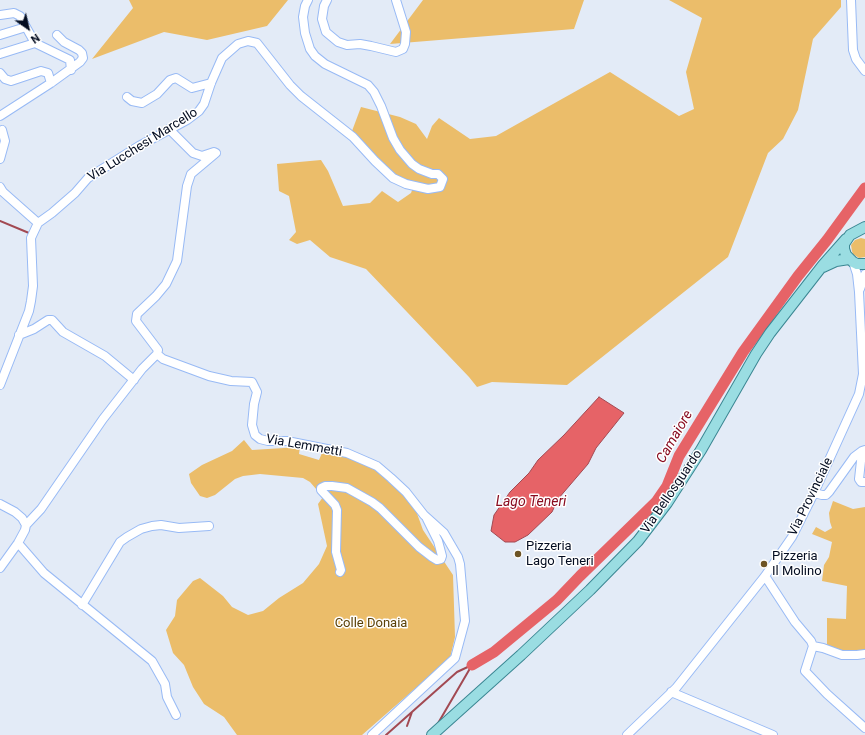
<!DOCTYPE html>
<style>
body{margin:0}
#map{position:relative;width:865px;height:735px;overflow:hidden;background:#e3ebf7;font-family:Roboto,sans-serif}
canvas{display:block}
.north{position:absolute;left:8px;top:8px;width:40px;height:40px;-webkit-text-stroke:3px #fff;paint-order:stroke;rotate:146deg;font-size:11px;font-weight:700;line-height:16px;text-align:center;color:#040d21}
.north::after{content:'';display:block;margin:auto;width:14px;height:18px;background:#040d21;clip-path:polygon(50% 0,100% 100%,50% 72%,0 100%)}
</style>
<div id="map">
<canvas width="865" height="735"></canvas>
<div class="north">N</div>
</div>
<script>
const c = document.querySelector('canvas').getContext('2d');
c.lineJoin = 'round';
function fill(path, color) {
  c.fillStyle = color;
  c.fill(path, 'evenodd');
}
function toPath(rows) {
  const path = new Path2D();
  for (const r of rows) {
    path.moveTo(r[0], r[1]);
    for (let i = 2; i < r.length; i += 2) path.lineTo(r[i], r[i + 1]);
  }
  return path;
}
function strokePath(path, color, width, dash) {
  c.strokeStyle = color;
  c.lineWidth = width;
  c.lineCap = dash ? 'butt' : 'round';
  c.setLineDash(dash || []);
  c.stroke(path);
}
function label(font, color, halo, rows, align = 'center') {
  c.font = font + ' Roboto,sans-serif';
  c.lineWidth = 3;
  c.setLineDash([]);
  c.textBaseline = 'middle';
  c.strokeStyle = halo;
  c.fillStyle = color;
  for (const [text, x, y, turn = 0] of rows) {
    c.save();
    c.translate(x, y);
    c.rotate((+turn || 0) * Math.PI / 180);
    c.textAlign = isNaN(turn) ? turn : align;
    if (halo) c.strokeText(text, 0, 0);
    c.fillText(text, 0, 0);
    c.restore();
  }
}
fill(toPath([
 [129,0,288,0,267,26,207,40,164,32,92,59,133,8],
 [423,0,584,0,574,29,390,44],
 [669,0,841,0,841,7,813,39,798,110,783,139,768,153,728,257,567,385,492,382,477,387,469,377,366,269,330,257,310,240,297,244,289,240,296,232,289,196,279,191,277,164,321,160,328,171,343,206,370,203,382,191,398,202,411,193,415,182,394,177,352,131,361,107,400,117,416,124,427,139,432,126,439,118,470,139,496,136,610,72,679,116,694,109,686,72,702,18],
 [861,238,865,239,865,257,859,258,853,254,852,251,851,245,855,240],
 [244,440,252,450,300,447,299,454,319,460,322,453,344,456,372,467,389,480,415,508,423,530,453,575,455,637,450,658,362,735,237,735,224,717,204,704,193,687,184,665,173,653,166,630,175,616,177,600,193,581,200,578,223,596,232,607,248,615,263,611,279,598,303,583,319,564,327,546,318,504,323,497,310,482,303,478,260,474,243,476,235,479,215,495,207,498,200,496,191,483,189,474,202,465,232,451],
 [833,501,853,509,865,507,865,650,861,652,839,651,827,647,827,618,846,619,847,586,822,581,824,565,829,557,832,542,812,534,816,527,825,532,832,528,830,522,829,513]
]), '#ebbd6a');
const water = toPath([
 [599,397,624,413,596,448,588,464,558,499,552,512,528,535,515,542,505,542,491,531,494,515,510,492,529,473,538,460,564,435,599,397]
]);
fill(water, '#e66367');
strokePath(water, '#a24952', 1);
strokePath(toPath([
 [0,221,29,233],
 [437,725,472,665],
 [407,726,412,712],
 [386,735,457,672,472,665]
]), '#a24952', 2);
strokePath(toPath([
 [472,665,494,652,557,600,580,576,656,502,667,486,679,456,743,352,798,276,827,240,865,188]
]), '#e66367', 11);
const minor = toPath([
 [327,0,324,6,322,19,326,32,338,42,347,45,360,44,371,46,396,52,403,49,405,44,406,32,396,0],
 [851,0,853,50,856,59,865,71],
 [0,15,14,13,20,16,26,27],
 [0,35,26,27,35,43,70,60,71,70],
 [0,54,35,43],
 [0,73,5,79,11,81,41,71,48,73,51,83],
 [127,97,132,101,142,103,157,94,170,80,176,78,192,88,211,83],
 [0,116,51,83,80,62,83,58,82,53,79,50,64,42,57,35],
 [0,131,2,130,5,141,0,159],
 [0,187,3,192,38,223],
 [860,289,865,274],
 [19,335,34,329,48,320,52,320,63,332,105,356,134,380],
 [157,354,158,350,136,321,137,314,156,296,166,284,177,261,187,186,191,174,216,153,214,152,202,156,193,153,169,129],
 [0,385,29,311,31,301,33,286,31,238,38,223,52,213,75,193,88,178,139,146,187,120,199,111,204,104,211,83,222,58,238,44,248,41,257,43,290,85,301,96,353,137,375,161,393,178,406,184,428,189,440,187,443,179,438,174,432,174,419,169,412,164,400,150,393,138,381,106,374,92,368,85,325,64,315,56,310,49,305,33,303,17,305,6,308,0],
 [814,493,822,495,826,495,829,492,854,457,862,451,865,450,861,461,859,479,861,482,865,482],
 [0,504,15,512,22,518,26,525],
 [26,525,41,509,103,419,142,369,157,354,163,359,209,376,231,381,252,382,257,392,254,404,252,425,255,435,260,439,268,441,287,441,347,453,377,466,391,478,406,492,424,515,444,533,458,557,460,564,465,621,455,658,372,735],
 [18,543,44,573,152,661,165,684,167,697,176,715],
 [0,568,18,543,25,530,26,525],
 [340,572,341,570,336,552,337,510,335,505,321,490,321,488,325,486,332,486,347,488,372,502,380,508,419,547,432,557,437,560,441,559,442,556,438,541,427,519],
 [765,576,795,622,811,641,813,646,823,648,842,655,857,655,865,654],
 [82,605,120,542,127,537,141,529,152,526,161,525,179,528,209,526],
 [813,646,805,671,827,694,865,728],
 [671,692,773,735],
 [627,735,676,688,765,576,792,537,814,493,859,394,863,374,859,292,857,274,853,262]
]);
const major = toPath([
 [865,227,850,235,844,244,844,249,846,255,853,262,857,264,865,264],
 [823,267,836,261,849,259],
 [432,735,521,655,590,590,638,541,667,503,701,450,756,354,770,333,823,265,846,239]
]);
strokePath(minor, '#98baf5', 10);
strokePath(major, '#3a8692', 12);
strokePath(minor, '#fff', 8);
strokePath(major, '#9adde2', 10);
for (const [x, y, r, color] of [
 [518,554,4,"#6d5425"],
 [764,564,4,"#6d5425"]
]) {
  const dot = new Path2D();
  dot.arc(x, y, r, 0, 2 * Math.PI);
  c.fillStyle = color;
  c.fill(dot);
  strokePath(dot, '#fff', 1.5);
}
label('13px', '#040d21', '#fff', [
 ["Via Lucchesi Marcello",143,145,-32],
 ["Via Lemmetti",304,446,10],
 ["Via Bellosguardo",672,492,-56],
 ["Via Provinciale",811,497,-64]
]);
label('13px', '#040d21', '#fff', [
 ["Pizzeria",526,547],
 ["Lago Teneri",526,562],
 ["Pizzeria",772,557],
 ["Il Molino",772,572]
], 'left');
label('13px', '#5b4108', '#fff', [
 ["Colle Donaia",371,624]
]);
label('italic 14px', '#890c20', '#fff', [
 ["Camaiore",675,437,-60],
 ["Lago Teneri",531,502]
]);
</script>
